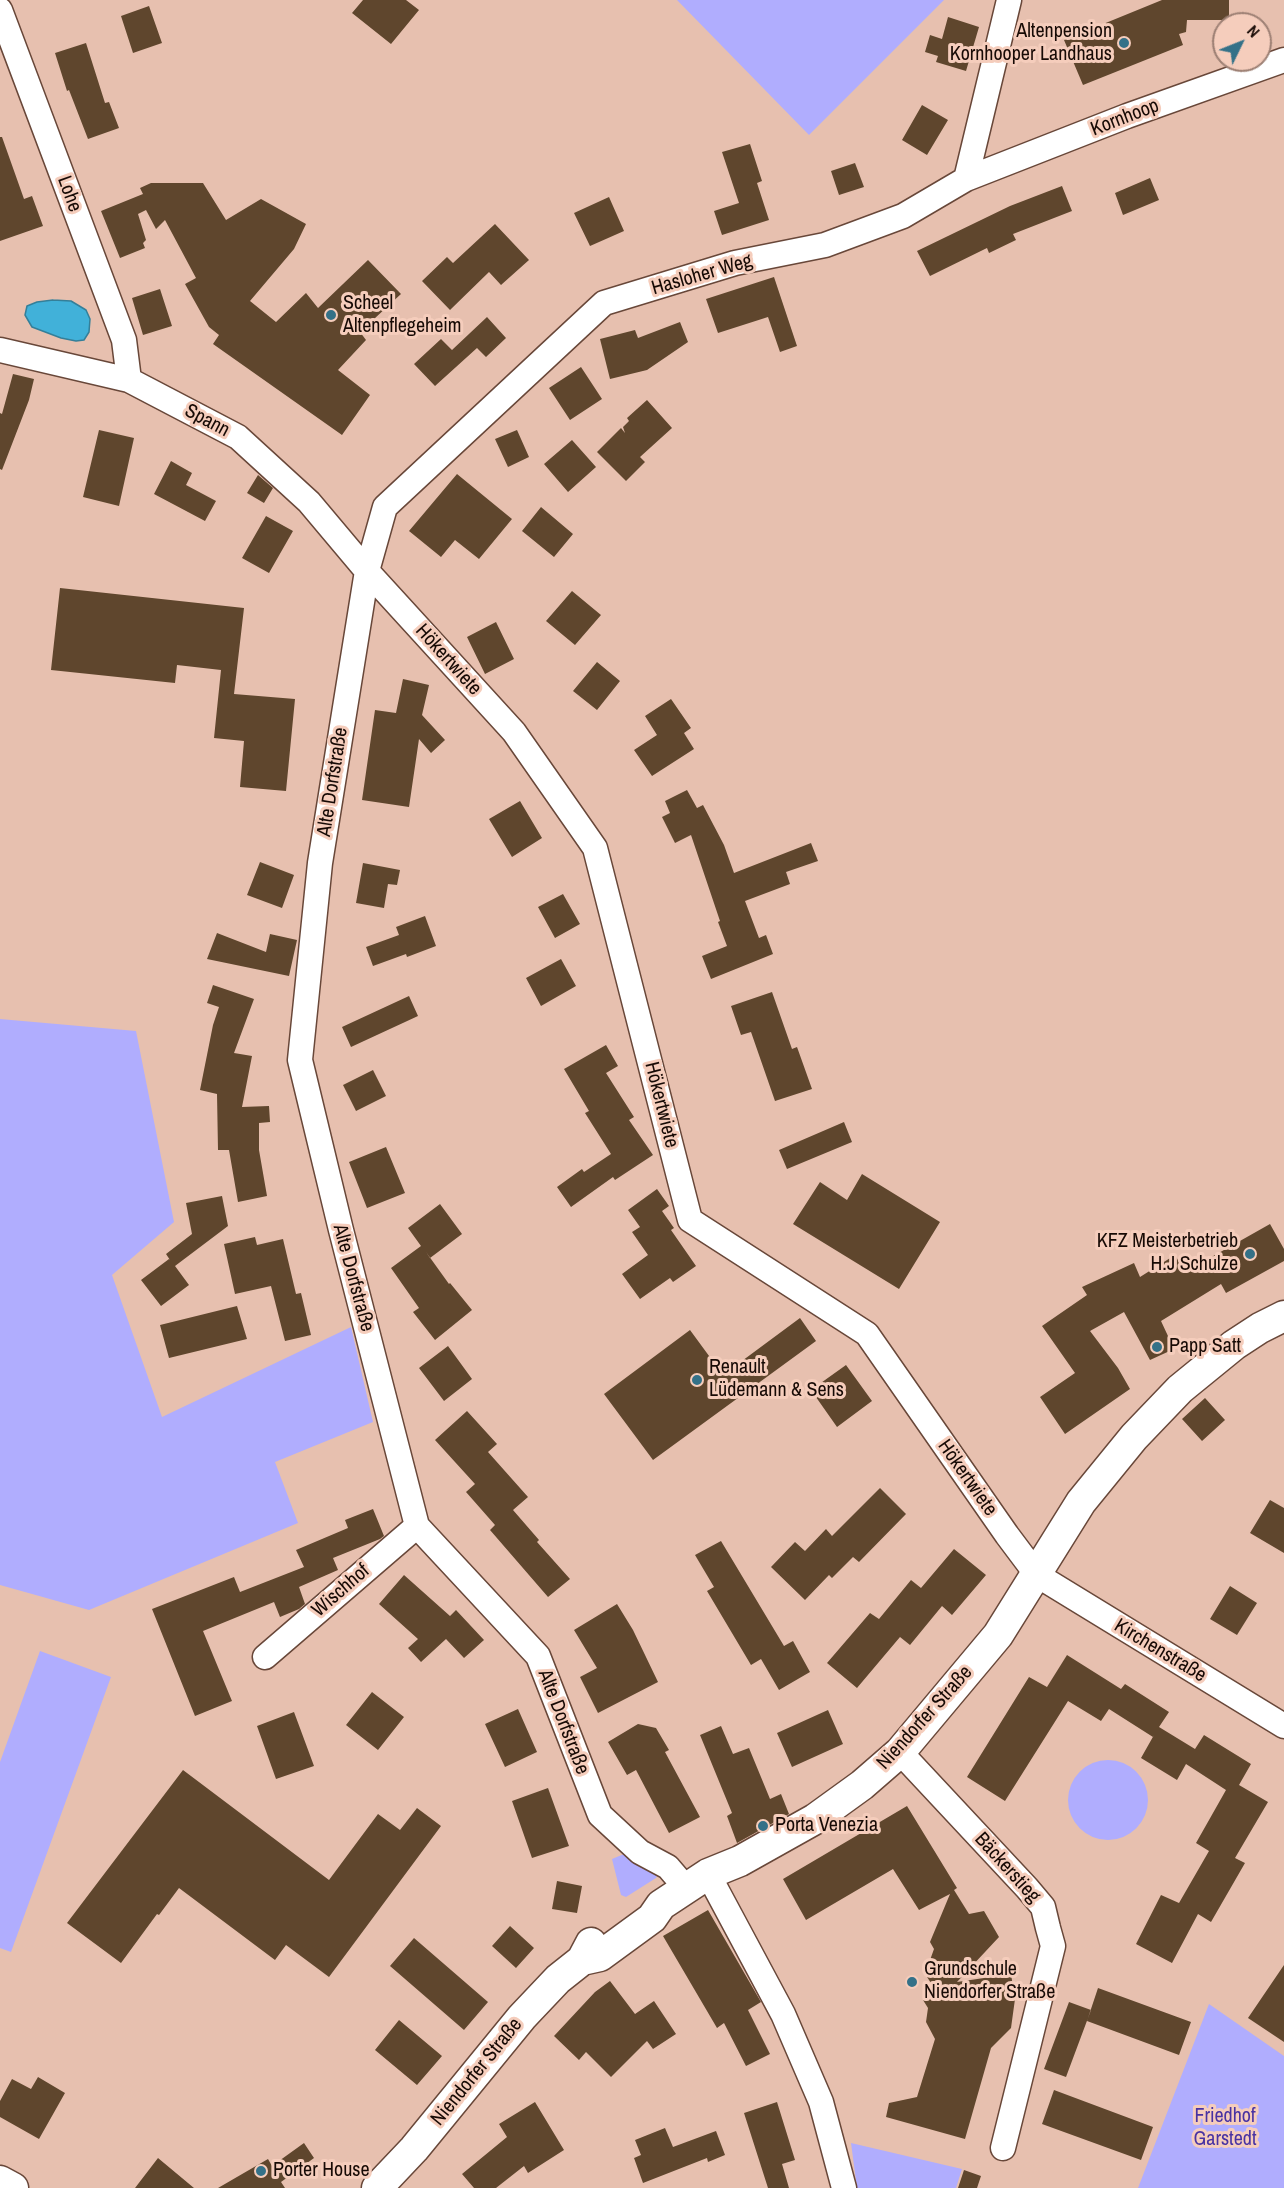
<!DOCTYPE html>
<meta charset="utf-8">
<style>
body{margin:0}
#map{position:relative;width:1284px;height:2188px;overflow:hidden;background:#e7c0af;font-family:"Archivo Narrow",sans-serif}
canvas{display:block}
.north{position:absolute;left:1212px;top:12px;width:60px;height:60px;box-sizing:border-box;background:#f5cdbc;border:2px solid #9c7f73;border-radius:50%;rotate:47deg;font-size:16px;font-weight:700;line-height:24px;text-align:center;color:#170a05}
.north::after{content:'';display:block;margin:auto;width:21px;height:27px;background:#347188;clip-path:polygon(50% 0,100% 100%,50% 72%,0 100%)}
</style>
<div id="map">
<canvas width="1284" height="2188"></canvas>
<div class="north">N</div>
</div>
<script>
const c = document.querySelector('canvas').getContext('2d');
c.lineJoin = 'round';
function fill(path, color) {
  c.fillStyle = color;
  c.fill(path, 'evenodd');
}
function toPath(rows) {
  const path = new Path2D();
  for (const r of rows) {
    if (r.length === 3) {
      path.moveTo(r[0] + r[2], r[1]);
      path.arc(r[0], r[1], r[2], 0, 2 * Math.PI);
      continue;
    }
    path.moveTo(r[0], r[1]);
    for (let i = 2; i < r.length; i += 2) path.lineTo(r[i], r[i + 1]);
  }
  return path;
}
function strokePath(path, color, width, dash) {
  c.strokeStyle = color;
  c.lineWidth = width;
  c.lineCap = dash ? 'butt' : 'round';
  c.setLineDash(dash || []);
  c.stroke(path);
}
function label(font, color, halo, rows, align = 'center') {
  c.font = font + ' "Archivo Narrow",sans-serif';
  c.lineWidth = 6;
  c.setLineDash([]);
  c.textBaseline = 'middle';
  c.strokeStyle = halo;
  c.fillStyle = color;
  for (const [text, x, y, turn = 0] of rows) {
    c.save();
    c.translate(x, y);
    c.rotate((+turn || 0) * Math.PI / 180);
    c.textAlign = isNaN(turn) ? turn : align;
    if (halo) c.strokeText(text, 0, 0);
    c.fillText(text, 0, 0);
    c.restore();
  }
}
fill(toPath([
 [677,0,944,0,809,135],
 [0,1019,136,1031,174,1222,112,1275,162,1417,351,1327,373,1422,275,1462,298,1523,89,1610,0,1585],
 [40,1651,111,1677,11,1952,0,1948,0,1762],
 [1108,1800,40],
 [624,1854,657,1876,656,1878,626,1897,621,1895,612,1859],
 [1209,2004,1284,2056,1284,2188,1138,2188],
 [851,2143,962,2169,956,2188,857,2188]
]), '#b0adfe');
const water = toPath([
 [53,300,71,301,86,310,90,319,89,332,84,340,76,341,61,338,32,327,25,315,27,306,37,302,53,300]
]);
fill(water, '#41b1d9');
strokePath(water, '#347f99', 1.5);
fill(toPath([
 [363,0,406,0,419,10,391,44,352,13],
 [1162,0,1229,0,1229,20,1187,20,1186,32,1179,34,1183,45,1083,85,1064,40],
 [149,6,162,43,133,53,121,16],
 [948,17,979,27,966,71,936,62,938,56,925,52,930,35,942,39],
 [86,43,105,103,109,102,119,128,88,139,69,90,67,91,55,53],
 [922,105,948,120,927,155,902,140],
 [0,137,2,137,24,199,32,196,43,226,0,241],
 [750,144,762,181,757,183,769,220,722,235,714,211,739,203,722,152],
 [855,163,864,187,839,195,831,171],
 [1150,178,1159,200,1123,215,1115,193],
 [151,183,203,183,226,220,261,199,306,224,294,249,250,301,276,322,306,293,318,308,368,260,401,294,360,332,366,340,338,370,370,395,342,435,213,344,219,335,209,327,185,284,196,278,165,220,156,229,146,210,138,214,146,240,143,243,145,248,120,258,101,211,143,194,140,188],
 [1062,186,1072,211,1013,234,1016,240,989,253,987,248,930,276,917,251,1010,206],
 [609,197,624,231,590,246,574,213],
 [495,224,529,260,501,285,489,272,450,310,422,281,447,257,453,263],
 [774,277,797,346,780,352,768,317,718,333,706,299],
 [160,289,172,326,143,335,132,298],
 [487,317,506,338,486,357,477,348,435,386,414,364,441,339,452,350],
 [680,322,688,342,647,370,610,379,600,339,635,330,638,338],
 [581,367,602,399,570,420,549,388],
 [13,374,34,379,29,400,2,470,0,469,0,413,2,414],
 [647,400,672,428,640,457,645,462,626,481,597,452,621,428,625,433,623,427,629,421,627,418],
 [99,430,134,438,119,506,83,497],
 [517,430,529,457,508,467,495,439],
 [572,440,596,467,568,492,544,464],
 [171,461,192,473,186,485,216,501,205,521,154,494],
 [457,474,512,519,479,559,455,540,441,557,409,531],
 [258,475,273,488,264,503,247,493],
 [541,507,573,534,554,557,522,531],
 [266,516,293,531,269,573,242,558],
 [60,588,244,608,234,694,295,699,286,791,240,787,244,741,214,738,221,670,177,665,175,683,51,670],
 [572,591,601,615,575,645,546,621],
 [496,622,514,659,485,674,467,637],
 [597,662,620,681,597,710,573,691],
 [403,679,429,685,422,715,445,740,431,753,419,739,409,807,362,800,375,710,396,713],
 [671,699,691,728,684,733,694,749,652,776,634,750,657,735,645,716],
 [687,790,697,808,703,805,724,845,734,873,811,843,818,861,786,872,790,884,745,901,759,938,766,935,773,954,711,979,702,956,727,946,718,922,720,921,691,835,675,843,662,817,670,813,665,801],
 [520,801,542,838,512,857,489,819],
 [260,862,294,875,282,908,247,895],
 [363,863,400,870,397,885,388,884,384,908,356,903],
 [563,894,580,924,555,938,538,907],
 [425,916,436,946,407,957,406,954,373,966,366,947,399,935,396,927],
 [217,933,266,952,270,934,297,940,289,976,207,959],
 [561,959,576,986,541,1006,526,978],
 [213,985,254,999,234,1053,252,1056,242,1107,269,1106,270,1122,259,1123,259,1150,267,1196,238,1202,229,1150,218,1150,217,1094,200,1090,213,1025,219,1007,207,1003],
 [772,992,792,1049,797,1047,812,1089,775,1101,751,1032,741,1035,731,1006],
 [409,996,418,1016,351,1047,342,1027],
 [606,1045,618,1066,606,1073,634,1117,629,1120,653,1155,615,1180,613,1177,571,1207,557,1187,582,1169,584,1172,611,1154,585,1113,589,1111,564,1069],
 [373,1070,386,1096,356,1111,343,1085],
 [844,1122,852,1142,787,1169,779,1150],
 [386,1147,405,1193,367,1208,349,1162],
 [862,1174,940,1222,899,1289,793,1224,820,1182,847,1200],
 [657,1189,669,1206,662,1211,674,1228,671,1230,696,1266,673,1282,670,1278,640,1299,622,1274,648,1255,632,1232,640,1227,628,1210],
 [222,1196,228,1226,175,1266,189,1285,161,1306,141,1280,169,1259,170,1260,166,1254,192,1234,186,1203],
 [440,1204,462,1234,430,1258,426,1252,449,1284,450,1283,472,1310,435,1340,413,1312,419,1308,391,1268,421,1246,408,1228],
 [1270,1224,1284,1249,1284,1261,1226,1293,1221,1284,1161,1321,1174,1349,1150,1360,1124,1312,1090,1331,1118,1368,1130,1389,1065,1434,1040,1397,1075,1373,1042,1326,1087,1295,1082,1287,1134,1263,1140,1277,1175,1255,1185,1272],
 [255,1237,257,1245,283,1239,296,1294,301,1293,311,1335,285,1341,271,1286,235,1294,224,1244],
 [237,1306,247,1339,169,1358,160,1325],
 [800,1318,816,1341,653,1460,604,1394,690,1330,723,1375],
 [448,1346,472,1379,444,1401,419,1368],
 [846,1365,872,1401,837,1427,811,1390],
 [1205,1398,1225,1420,1202,1441,1182,1419],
 [467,1411,497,1444,488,1452,528,1497,513,1510,539,1540,537,1542,570,1579,548,1597,490,1530,495,1525,466,1492,475,1484,435,1440],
 [880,1488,906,1514,859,1562,853,1557,832,1578,829,1575,805,1600,771,1567,795,1542,805,1551,826,1529,832,1536],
 [1270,1500,1284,1508,1284,1553,1250,1533],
 [373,1509,384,1536,380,1539,333,1558,338,1570,299,1587,305,1604,299,1609,280,1617,274,1602,203,1631,232,1701,195,1716,152,1609,234,1577,240,1592,304,1567,296,1550,348,1528,345,1520],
 [721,1541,784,1646,793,1641,810,1672,779,1690,761,1659,751,1665,707,1591,714,1587,695,1555],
 [954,1549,986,1575,952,1615,942,1606,910,1645,900,1637,857,1688,827,1663,870,1613,879,1619,911,1580,921,1588],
 [404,1575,450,1616,456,1610,484,1640,464,1658,446,1639,421,1662,408,1648,418,1639,379,1604],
 [1230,1586,1257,1603,1237,1635,1210,1619],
 [617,1604,633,1630,658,1682,598,1713,580,1677,597,1668,574,1630],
 [1067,1655,1121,1689,1125,1684,1169,1712,1159,1727,1195,1749,1204,1735,1251,1764,1239,1785,1268,1802,1235,1858,1245,1863,1211,1922,1198,1914,1172,1963,1136,1944,1161,1895,1179,1903,1209,1851,1196,1843,1226,1790,1186,1764,1177,1780,1141,1758,1154,1735,1153,1737,1109,1709,1101,1721,1068,1701,1005,1801,967,1777,1029,1677,1047,1687],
 [372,1692,404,1717,378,1750,346,1725],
 [518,1709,537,1752,505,1767,485,1724],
 [828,1710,843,1744,792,1767,777,1733],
 [294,1712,314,1766,276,1779,257,1726],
 [638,1724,656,1728,669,1750,665,1752,700,1817,669,1833,636,1770,627,1775,608,1742],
 [721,1726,733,1754,749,1748,770,1799,781,1794,789,1814,737,1843,727,1816,732,1813,700,1735],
 [183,1770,329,1880,378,1814,400,1830,417,1808,441,1826,329,1977,286,1945,275,1960,179,1888,159,1915,157,1914,121,1963,67,1923],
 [548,1788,569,1846,532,1858,512,1801],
 [907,1806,957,1888,954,1890,969,1914,984,1911,999,1937,957,1982,1011,1974,1015,1999,1011,2028,991,2048,965,2139,886,2117,889,2103,917,2097,935,2039,926,2022,928,2008,923,2000,931,1983,925,1974,934,1949,930,1942,950,1894,919,1910,893,1869,806,1920,783,1879],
 [557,1881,582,1886,577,1913,552,1909],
 [708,1910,761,2002,748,2010,770,2054,746,2066,724,2023,717,2028,663,1936],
 [510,1926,534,1948,516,1968,492,1946],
 [414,1938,488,2002,464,2030,390,1966],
 [1284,1965,1284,2042,1248,2018],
 [610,1981,635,2014,654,2001,676,2034,653,2049,647,2041,611,2077,586,2052,579,2060,554,2036,595,1992],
 [1098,1988,1191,2022,1179,2055,1087,2021],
 [1069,2002,1091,2010,1066,2077,1044,2069],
 [399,2020,442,2056,417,2085,375,2050],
 [38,2077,65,2093,39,2139,0,2117,0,2101,12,2079,31,2089],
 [1054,2090,1153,2127,1141,2160,1042,2124],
 [535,2102,564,2150,528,2173,524,2166,496,2188,474,2188,462,2174,507,2137,499,2124],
 [777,2102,795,2160,782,2164,789,2188,768,2188,744,2113],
 [665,2128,673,2147,716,2131,725,2155,708,2162,707,2158,643,2183,634,2158,641,2155,635,2140],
 [304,2143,314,2158,281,2182,285,2188,218,2188,268,2159,272,2166],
 [158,2158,194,2188,135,2188],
 [964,2170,981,2176,977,2188,958,2188]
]), '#5f462d');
const minor = toPath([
 [0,10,124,340,129,380],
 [966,179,1009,0],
 [0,350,129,380,238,437,309,502,367,571,514,732,595,848,690,1220,867,1334,1007,1535,1037,1575,1284,1726],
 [265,1657,417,1526],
 [900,1752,1027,1888,1043,1907,1048,1928,1053,1946,1003,2148],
 [708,1874,783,2014,821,2102,844,2188],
 [686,1888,668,1867,640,1852,600,1815,538,1656,417,1526,341,1230,300,1060,320,863,367,571,385,507,604,303,735,263,825,245,903,216,966,179,1127,116,1284,60]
]);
const major = toPath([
 [582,1960,600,1956,652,1918,661,1905,708,1874,740,1861,815,1819,862,1785,900,1752,998,1635,1081,1502,1134,1437,1180,1389,1234,1345,1260,1328,1284,1316],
 [0,2181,13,2188],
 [377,2188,414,2149,522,2017,558,1979,582,1960,591,1943]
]);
strokePath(minor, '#684739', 27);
strokePath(major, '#684739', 33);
strokePath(minor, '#fff', 24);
strokePath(major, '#fff', 30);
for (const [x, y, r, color] of [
 [1124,43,6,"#347188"],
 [331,315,6,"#347188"],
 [1250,1254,6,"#347188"],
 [1157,1347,6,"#347188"],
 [697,1380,6,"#347188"],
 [763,1826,6,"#347188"],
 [912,1982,6,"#347188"],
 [261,2171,6,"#347188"]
]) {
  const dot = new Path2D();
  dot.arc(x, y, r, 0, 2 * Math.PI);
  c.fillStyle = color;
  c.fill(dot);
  strokePath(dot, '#f5cdbc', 2);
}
label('20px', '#170a05', '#f5cdbc', [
 ["Altenpension",1112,32,"right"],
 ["Kornhooper Landhaus",1112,55,"right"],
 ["Scheel",343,304],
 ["Altenpflegeheim",343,327],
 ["KFZ Meisterbetrieb",1238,1242,"right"],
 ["H.J Schulze",1238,1265,"right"],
 ["Papp Satt",1169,1347],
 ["Renault",709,1368],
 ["Lüdemann & Sens",709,1391],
 ["Porta Venezia",775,1826],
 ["Grundschule",924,1970],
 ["Niendorfer Straße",924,1993],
 ["Porter House",273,2171]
], 'left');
label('20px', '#170a05', '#f5cdbc', [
 ["Kornhoop",1125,118,-21],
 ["Lohe",69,194,70],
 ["Hasloher Weg",702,275,-16],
 ["Spann",207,421,28],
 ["Hökertwiete",448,660,48],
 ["Alte Dorfstraße",333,782,-81],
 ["Hökertwiete",661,1105,76],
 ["Alte Dorfstraße",353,1278,75],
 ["Hökertwiete",967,1478,55],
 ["Wischhof",341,1591,-41],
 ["Kirchenstraße",1160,1651,31],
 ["Niendorfer Straße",925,1718,-48],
 ["Alte Dorfstraße",563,1722,69],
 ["Bäckerstieg",1007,1868,48],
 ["Niendorfer Straße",477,2072,-51]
]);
label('20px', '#4832a3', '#f5cdbc', [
 ["Friedhof",1225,2117],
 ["Garstedt",1225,2140]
]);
</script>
